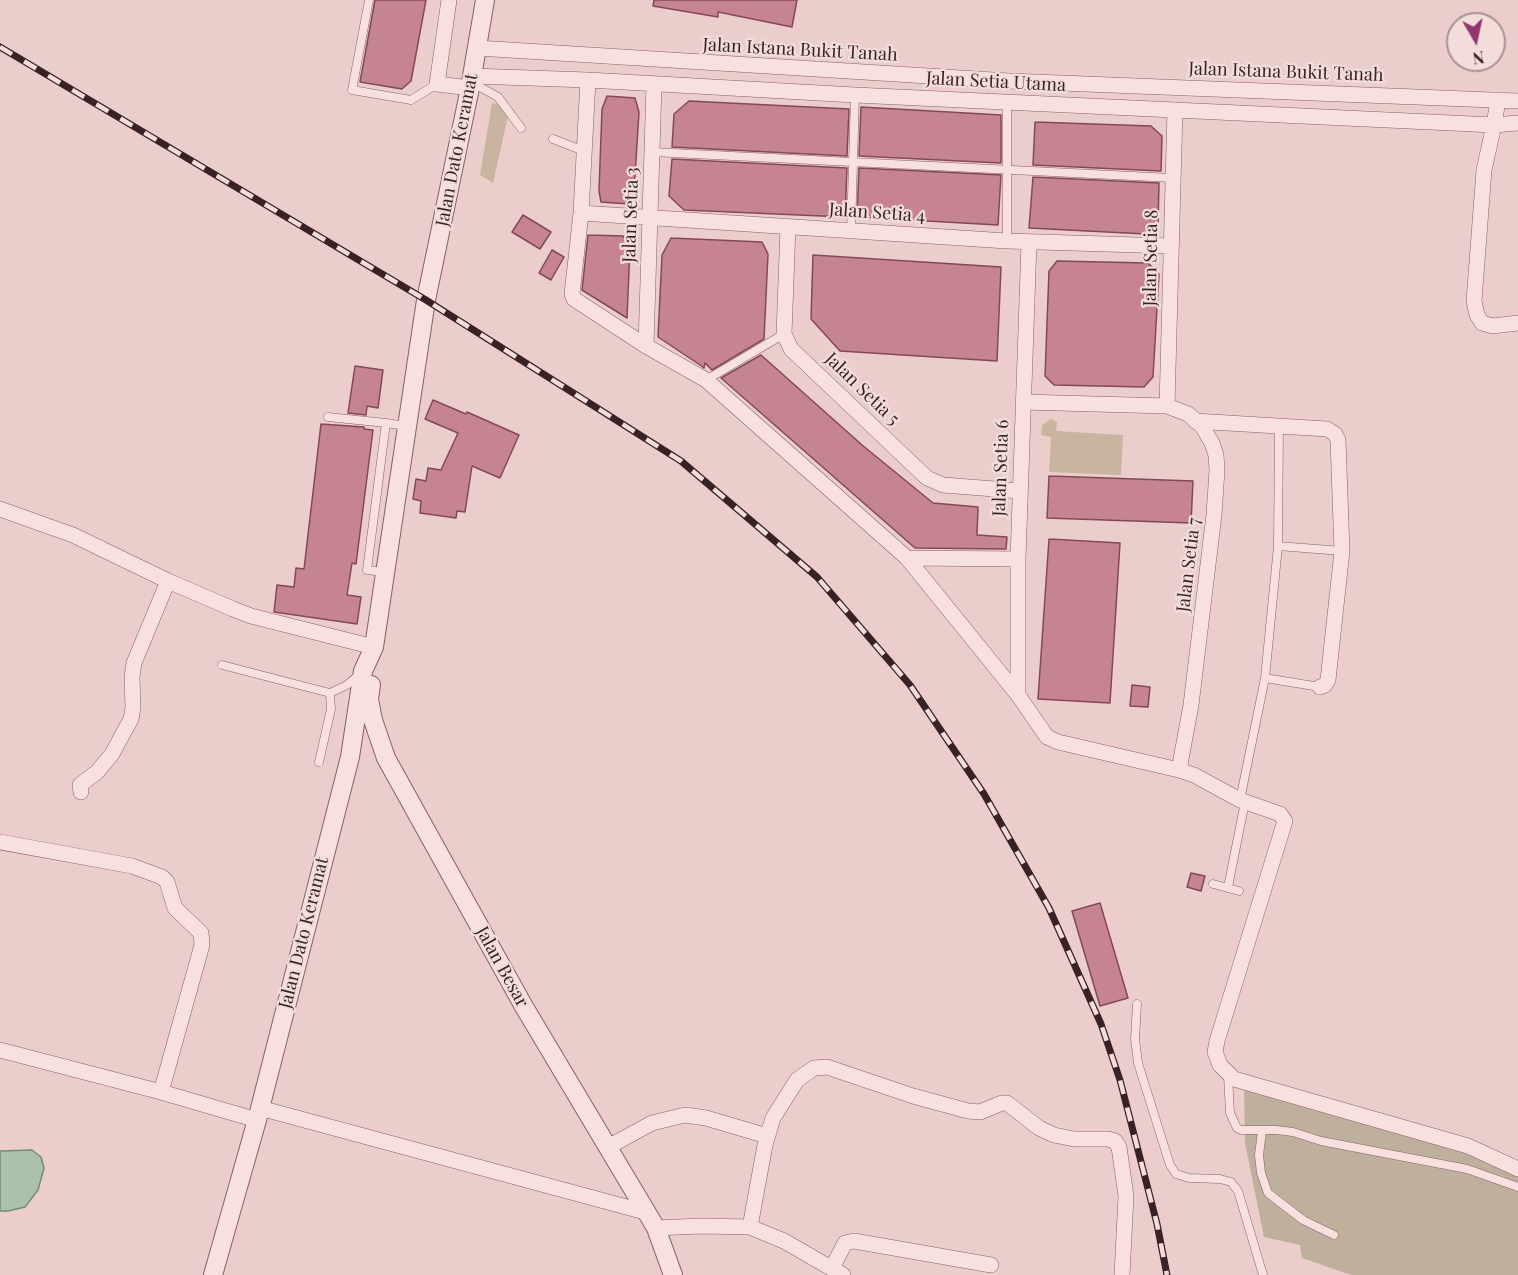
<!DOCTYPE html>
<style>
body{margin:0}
#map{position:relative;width:1518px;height:1275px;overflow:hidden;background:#ebcecb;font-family:"Playfair Display",serif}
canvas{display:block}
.north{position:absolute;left:1446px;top:12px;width:60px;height:60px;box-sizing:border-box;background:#f3ddda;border:2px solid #a99292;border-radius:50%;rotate:171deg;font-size:16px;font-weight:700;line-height:24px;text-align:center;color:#392225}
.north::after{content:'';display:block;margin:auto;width:21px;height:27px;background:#91366e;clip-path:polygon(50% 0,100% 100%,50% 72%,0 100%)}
</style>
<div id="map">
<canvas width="1518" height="1275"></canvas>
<div class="north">N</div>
</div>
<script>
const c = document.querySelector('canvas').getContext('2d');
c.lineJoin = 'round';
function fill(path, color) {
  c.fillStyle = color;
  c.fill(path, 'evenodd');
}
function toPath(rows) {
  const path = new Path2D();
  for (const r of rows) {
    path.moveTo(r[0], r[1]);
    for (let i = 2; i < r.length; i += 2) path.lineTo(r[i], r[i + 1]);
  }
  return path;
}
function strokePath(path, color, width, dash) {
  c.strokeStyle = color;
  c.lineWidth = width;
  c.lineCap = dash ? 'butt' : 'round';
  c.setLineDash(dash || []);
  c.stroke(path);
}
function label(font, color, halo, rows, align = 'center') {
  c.font = font + ' "Playfair Display",serif';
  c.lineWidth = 4.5;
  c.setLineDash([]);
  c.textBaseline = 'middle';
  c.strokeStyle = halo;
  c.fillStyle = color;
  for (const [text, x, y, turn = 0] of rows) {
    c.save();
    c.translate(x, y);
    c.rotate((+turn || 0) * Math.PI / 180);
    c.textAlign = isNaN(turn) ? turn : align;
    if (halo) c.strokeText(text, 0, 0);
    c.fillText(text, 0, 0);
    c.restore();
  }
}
fill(toPath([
 [492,103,510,107,493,183,480,175],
 [1051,419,1057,422,1056,431,1123,435,1121,475,1049,472,1051,437,1041,435,1042,425]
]), '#c9b59f');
fill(toPath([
 [1244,1087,1473,1152,1485,1163,1518,1175,1518,1275,1351,1275,1302,1258,1300,1245,1264,1237,1245,1143]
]), '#bfaf9d');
const water = toPath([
 [32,1150,41,1157,44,1168,38,1190,25,1207,8,1211,0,1211,0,1151,32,1150]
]);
fill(water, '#abc1ad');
strokePath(water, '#728f76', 1.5);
const building = toPath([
 [426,0,411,81,402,89,360,82,375,0,426,0],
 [654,0,797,0,792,27,718,12,718,17,653,6,654,0],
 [607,96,635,98,639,112,634,192,629,204,601,202,599,191,602,109,607,96],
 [689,101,849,109,847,156,672,147,674,114,689,101],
 [861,107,1001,115,1001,163,859,156,861,107],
 [1035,122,1151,126,1162,136,1161,171,1033,165,1035,122],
 [672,159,847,168,845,217,684,210,669,196,672,159],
 [859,168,1001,175,998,225,857,217,859,168],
 [1033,177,1159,183,1158,225,1146,234,1029,228,1033,177],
 [523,215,551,232,540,249,512,232,523,215],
 [588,235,623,236,630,247,627,318,582,290,588,235],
 [671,238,762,242,768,254,764,339,712,370,705,363,704,368,700,365,658,337,662,255,671,238],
 [552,250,564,257,551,280,539,273,552,250],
 [813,255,1001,267,997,361,840,351,811,319,813,255],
 [1057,261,1148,263,1159,274,1153,377,1144,387,1054,385,1045,376,1049,271,1057,261],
 [761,355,862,445,933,503,978,507,977,535,1007,537,1006,549,915,548,721,378,761,355],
 [355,366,383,370,378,408,367,406,366,415,348,413,355,366],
 [433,400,466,414,467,412,519,435,500,478,472,466,465,512,457,511,456,518,420,513,421,501,413,499,416,479,426,481,428,468,441,470,458,433,425,419,433,400],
 [321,424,364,427,364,429,373,430,356,564,352,563,347,595,361,597,357,624,274,612,277,585,294,587,296,568,304,569,321,424],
 [1049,476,1193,481,1191,523,1047,518,1049,476],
 [1049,539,1120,543,1110,703,1038,699,1049,539],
 [1132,685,1150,687,1148,707,1130,706,1132,685],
 [1191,873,1205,876,1201,891,1187,887,1191,873],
 [1100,903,1128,998,1100,1006,1072,911,1100,903]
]);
fill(building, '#c68491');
strokePath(building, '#844855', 1.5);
const service = toPath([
 [369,0,352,90,411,100,437,84],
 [471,82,498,97,521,128],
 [553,139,584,151],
 [652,152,1172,178],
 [851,231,855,95],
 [1007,241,1007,101],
 [706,380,784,334],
 [328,417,386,423],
 [1278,546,1342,551],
 [385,572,367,570,386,423,406,426],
 [222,665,330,693,347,685,360,674],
 [1265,678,1320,687],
 [319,762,331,709,330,693],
 [1240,800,1265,678,1278,546,1279,426],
 [1213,884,1239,891],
 [1228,887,1245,802],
 [1137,1004,1135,1039,1138,1063,1170,1165,1176,1174,1189,1178,1220,1179,1231,1182,1238,1191,1263,1275],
 [1228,1075,1230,1113,1237,1128,1241,1130,1276,1130,1293,1132,1321,1141,1467,1169,1518,1187],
 [1262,1131,1259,1155,1261,1173,1268,1193,1303,1220,1334,1235]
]);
const minor = toPath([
 [449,0,437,84,470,88],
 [477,48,1009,81,1518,101],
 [472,76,588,80,855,95,1494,125,1518,123],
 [588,80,581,213,572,294,574,299,646,346,706,380,907,558,1018,695,1047,737,1058,742,1179,770,1191,705,1214,515,1217,470,1216,455,1212,443,1202,426,1188,414,1167,406,1023,402],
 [1498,100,1494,125,1484,170,1474,301,1477,315,1482,323,1493,326,1518,323],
 [581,213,1007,241,1171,246],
 [788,227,784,334,791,349,927,478,943,485,1020,491],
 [646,346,654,85],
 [1167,406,1175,110],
 [1195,421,1327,429,1335,434,1338,440,1342,551,1328,680,1325,685,1320,687],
 [0,509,73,535,168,581,233,609,251,616,374,647],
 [907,558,1018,559],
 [1018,695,1018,559,1029,242],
 [1179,770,1194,775,1240,800,1280,814,1285,821,1217,1041,1215,1052,1220,1065,1234,1079,1468,1146,1518,1169],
 [81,792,80,785,97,772,112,754,131,719,133,708,132,677,134,663,168,581],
 [0,842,132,866,162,877,167,882,175,908,201,933,202,945,161,1092],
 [0,1050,161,1092,257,1120],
 [260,1108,645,1212],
 [608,1147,652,1123,685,1115,706,1118,767,1136],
 [750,1227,765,1145,773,1118,797,1080,814,1068,827,1067,913,1096,968,1111,980,1112,1002,1103,1007,1103,1039,1128,1054,1135,1074,1139,1108,1139,1115,1141,1119,1147,1126,1196,1122,1275],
 [656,1228,701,1226,750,1227,784,1241,843,1275],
 [832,1268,845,1243,854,1241,991,1265]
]);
const tertiary = toPath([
 [371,685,369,699,373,720,386,758,523,1005,656,1228,673,1275],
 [213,1275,257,1120,350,757,363,671,374,647,426,300,470,88,485,0]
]);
strokePath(service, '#876063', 9);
strokePath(minor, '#876063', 16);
strokePath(tertiary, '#876063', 20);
strokePath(service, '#f7e0de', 8);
strokePath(minor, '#f7e0de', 15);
strokePath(tertiary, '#f7e0de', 18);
const rail = toPath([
 [0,47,426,300,681,461,817,577,910,685,984,794,1049,908,1101,1024,1120,1080,1157,1224,1167,1275]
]);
strokePath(rail, '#392225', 7);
strokePath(rail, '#f3ddda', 4.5, [14]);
label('18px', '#392225', '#f3ddda', [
 ["Jalan Istana Bukit Tanah",800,50,3],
 ["Jalan Istana Bukit Tanah",1286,72,2],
 ["Jalan Setia Utama",996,82,3],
 ["Jalan Dato Keramat",457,150,-79],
 ["Jalan Setia 4",877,213,4],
 ["Jalan Setia 3",631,215,-88],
 ["Jalan Setia 8",1151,258,-89],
 ["Jalan Setia 5",862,389,44],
 ["Jalan Setia 6",1001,468,-88],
 ["Jalan Setia 7",1189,565,-83],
 ["Jalan Dato Keramat",304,933,-76],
 ["Jalan Besar",502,967,61]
]);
</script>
